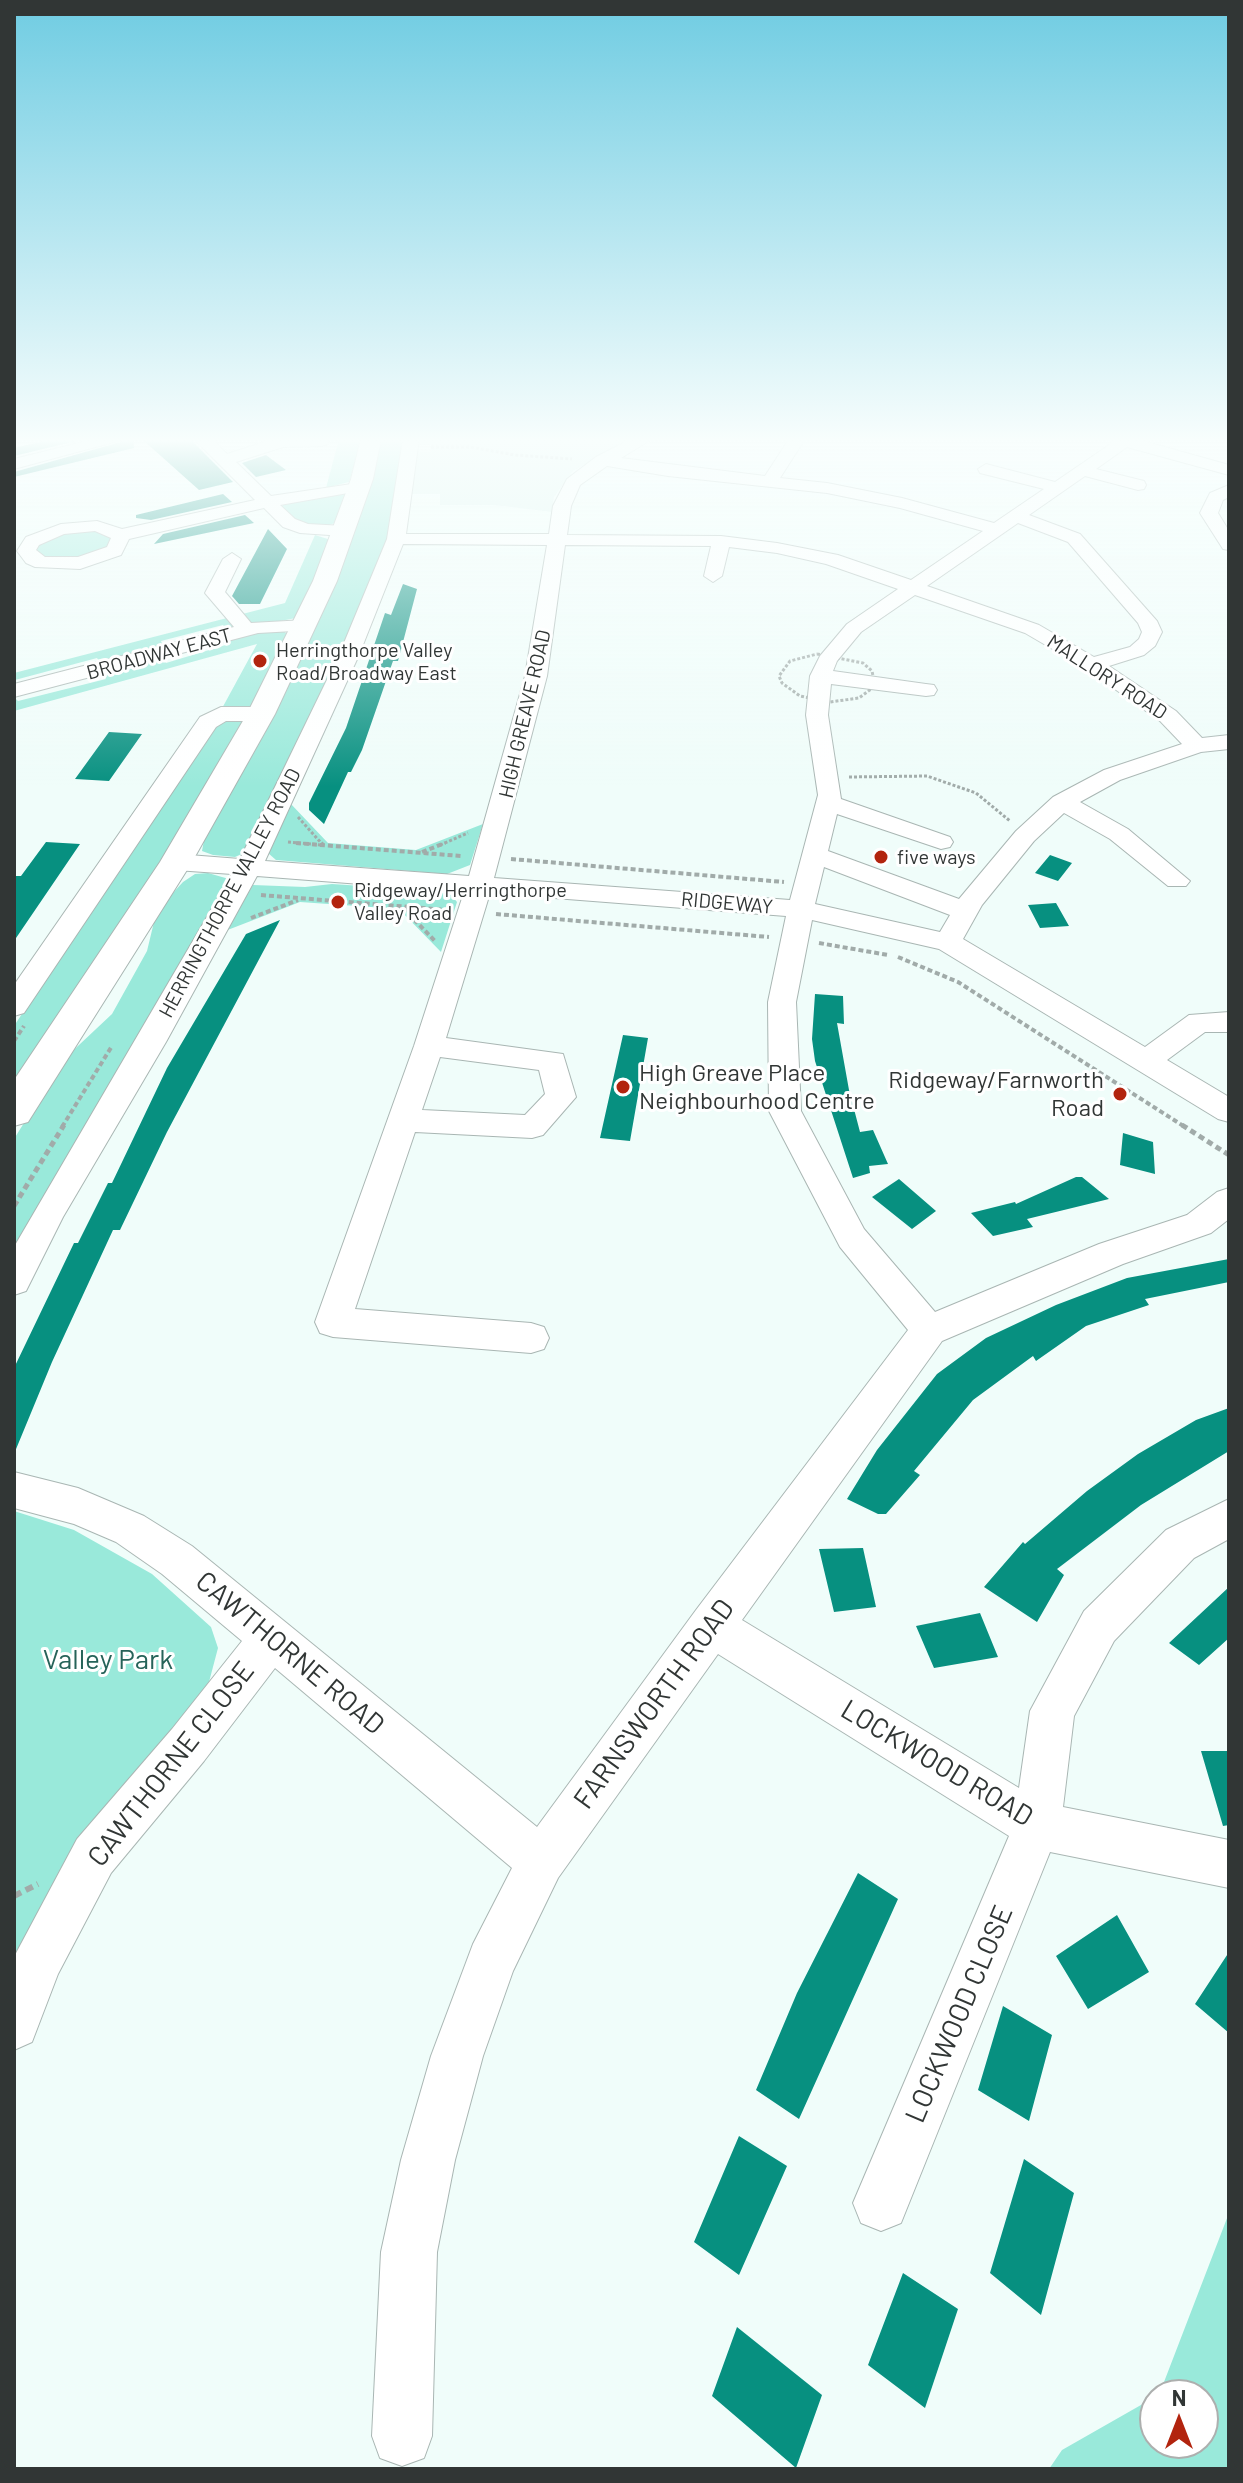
<!DOCTYPE html>
<style>
body{margin:0}
#map{position:relative;width:1243px;height:2483px;overflow:hidden;background:#f0fdfa;font-family:Barlow,sans-serif}
canvas{display:block}
.frame{position:absolute;inset:0;border:16px solid #313635;pointer-events:none}
.north{position:absolute;left:1139px;top:2379px;width:80px;height:80px;box-sizing:border-box;background:#fff;border:2px solid #adafae;border-radius:50%;rotate:0deg;font-size:22px;font-weight:700;line-height:32px;text-align:center;color:#313635}
.north::after{content:'';display:block;margin:auto;width:28px;height:36px;background:#b2240e;clip-path:polygon(50% 0,100% 100%,50% 72%,0 100%)}
</style>
<div id="map">
<canvas width="1243" height="2483"></canvas>
<div class="frame"></div>
<div class="north">N</div>
</div>
<script>
const c = document.querySelector('canvas').getContext('2d');
c.lineJoin = 'round';
function fill(path, color) {
  c.fillStyle = color;
  c.fill(path, 'evenodd');
}
function toPath(rows) {
  const path = new Path2D();
  for (const r of rows) {
    path.moveTo(r[0], r[1]);
    for (let i = 2; i < r.length; i += 2) path.lineTo(r[i], r[i + 1]);
  }
  return path;
}
function strokePath(path, color, width, dash) {
  c.strokeStyle = color;
  c.lineWidth = width;
  c.lineCap = dash ? 'butt' : 'round';
  c.setLineDash(dash || []);
  c.stroke(path);
}
function label(font, color, halo, rows, align = 'center') {
  c.font = font + ' Barlow,sans-serif';
  c.lineWidth = 6;
  c.setLineDash([]);
  c.textBaseline = 'middle';
  c.strokeStyle = halo;
  c.fillStyle = color;
  for (const [text, x, y, turn = 0] of rows) {
    c.save();
    c.translate(x, y);
    c.rotate((+turn || 0) * Math.PI / 180);
    c.textAlign = isNaN(turn) ? turn : align;
    if (halo) c.strokeText(text, 0, 0);
    c.fillText(text, 0, 0);
    c.restore();
  }
}
fill(toPath([
 [419,439,634,439,573,471,554,497,552,512,494,505,440,505,440,494,412,494,418,452,431,452,431,445,418,445]
]), '#dcf3ee');
fill(toPath([
 [339,439,362,439,349,482,326,488],
 [379,439,405,439,391,530,349,633,252,843,246,852,235,857,213,855,202,851,204,840,312,634,347,552],
 [348,491,335,523,326,526,313,526,295,521,281,507,284,504],
 [94,531,104,532,112,538,110,548,78,559,41,559,34,546,61,534],
 [315,535,331,540,296,618,228,631,223,625,161,641,164,648,101,664,97,658,15,680,17,687,14,688,14,673,285,603],
 [259,629,282,630,291,637,192,813,14,1087,14,1026,214,723,257,644,14,711,14,697,18,701,106,679,102,673,162,657,166,663,229,644,224,639],
 [290,803,328,843,416,850,483,824,470,865,447,874,276,860,268,853],
 [208,873,229,879,14,1257,14,1139,63,1060,112,1014,147,951,154,922,171,895,183,882,195,874],
 [332,884,438,891,451,895,457,902,441,952,399,909,300,902,225,931,253,885,305,887],
 [14,1511,74,1530,152,1574,211,1627,218,1648,209,1682,98,1823,14,1967],
 [1229,2213,1229,2469,1049,2469,1062,2450,1155,2397,1155,2443,1203,2443,1203,2395,1159,2395]
]), '#99e9da');
fill(toPath([
 [49,440,80,440,14,456,14,448],
 [128,440,133,440,134,448,14,477,14,472],
 [143,440,191,440,233,482,199,490],
 [266,455,286,470,256,477,242,463],
 [223,494,232,502,151,520,136,518,136,515],
 [245,515,254,523,154,544,163,534],
 [268,529,287,549,260,604,239,604,232,596],
 [403,584,417,589,398,661,393,661,362,750,351,772,348,772,324,824,309,810,309,803,346,728,385,613,391,615],
 [109,732,142,734,109,781,75,779],
 [46,842,80,844,14,941,14,876,21,876],
 [1050,855,1072,863,1058,881,1035,873],
 [1056,903,1069,926,1040,928,1028,905],
 [280,920,167,1132,120,1230,113,1230,52,1362,14,1454,14,1368,74,1243,78,1243,108,1183,112,1183,167,1068,246,934],
 [815,994,843,996,844,1024,837,1023,849,1090,860,1132,873,1130,888,1164,869,1166,870,1173,853,1178,815,1061,812,1039],
 [623,1035,648,1038,630,1141,600,1138],
 [1123,1133,1153,1142,1155,1174,1120,1165],
 [1076,1177,1082,1177,1109,1199,1027,1219,1033,1227,993,1236,971,1213,1015,1202,1016,1204],
 [899,1179,936,1211,912,1229,872,1197],
 [1229,1259,1229,1282,1145,1299,1149,1305,1086,1326,1036,1361,1033,1356,973,1400,914,1471,920,1475,886,1514,878,1514,847,1499,877,1450,937,1374,986,1338,1056,1305,1127,1278],
 [1229,1408,1229,1451,1141,1505,1057,1569,1064,1575,1037,1622,984,1587,1023,1542,1025,1544,1087,1491,1138,1454,1196,1420],
 [863,1548,876,1607,834,1612,819,1549],
 [1229,1587,1229,1638,1199,1665,1169,1643],
 [980,1613,998,1657,934,1668,916,1626],
 [1201,1751,1229,1751,1229,1825,1223,1826],
 [858,1873,898,1899,799,2119,756,2090,797,1993],
 [1117,1915,1149,1972,1088,2009,1056,1956],
 [1229,1952,1229,2033,1195,2004],
 [1003,2006,1052,2035,1029,2121,978,2090],
 [739,2136,787,2166,739,2275,694,2242],
 [1024,2159,1074,2193,1041,2315,990,2273],
 [903,2273,958,2309,925,2408,868,2365],
 [737,2327,822,2395,796,2468,712,2396]
]), '#079080');
const minor = toPath([
 [95,439,125,439,14,469,14,459,95,439],
 [194,439,212,439,227,454,273,439,329,439,328,444,322,446,283,447,236,462,271,496,365,482,367,486,365,490,280,505,295,519,308,524,344,526,353,531,344,536,300,533,283,527,264,508,129,539,121,555,80,569,35,567,26,563,17,551,26,537,61,524,97,521,122,529,255,500,194,439],
 [95,531,111,538,107,547,78,557,45,557,36,550,39,545,64,534,95,531],
 [403,439,419,439,406,534,549,534,553,506,567,479,596,457,631,439,652,439,621,458,765,476,789,439,805,439,780,478,827,483,902,498,994,523,1044,489,980,473,978,469,986,464,1055,482,1112,443,1108,439,1136,439,1229,465,1229,475,1127,447,1096,469,1144,481,1146,485,1144,489,1138,490,1085,476,1029,515,1080,534,1157,621,1162,632,1155,646,1144,655,1109,666,1176,711,1202,738,1229,735,1229,749,1201,752,1120,780,1080,802,1128,829,1190,881,1186,886,1168,886,1110,839,1064,813,1034,841,982,905,963,939,1145,1047,1189,1015,1229,1012,1229,1032,1205,1032,1167,1060,1229,1097,1229,1122,1218,1119,939,949,812,920,796,1002,801,1111,864,1229,935,1312,1099,1244,1187,1215,1217,1192,1229,1188,1229,1219,1211,1233,1123,1264,942,1341,742,1620,1019,1788,1030,1711,1084,1611,1166,1530,1229,1499,1229,1539,1194,1558,1114,1641,1074,1716,1063,1807,1229,1840,1229,1888,1050,1852,901,2223,881,2231,861,2223,853,2203,1009,1836,718,1654,558,1878,513,1971,483,2056,455,2160,437,2252,432,2436,424,2458,402,2466,380,2458,372,2436,381,2252,401,2160,431,2056,473,1944,512,1868,275,1668,204,1761,111,1873,58,1974,32,2042,14,2050,14,1957,77,1839,172,1729,242,1641,162,1574,116,1542,74,1524,14,1508,14,1472,78,1488,144,1516,192,1546,537,1827,696,1610,908,1330,840,1247,769,1111,768,1002,786,916,490,893,446,1038,563,1054,576,1097,543,1135,532,1138,415,1132,355,1309,531,1323,544,1327,549,1338,544,1349,531,1353,333,1337,320,1333,315,1322,414,1046,464,892,257,876,166,1042,63,1217,26,1291,14,1295,14,1247,232,874,176,870,167,867,163,862,167,857,176,854,240,859,339,655,387,539,403,439],
 [607,466,668,476,827,493,900,508,983,531,911,580,838,555,777,543,721,536,567,535,571,506,580,485,607,466],
 [1018,523,1068,542,1138,623,1142,632,1139,639,1130,647,1094,657,1039,625,927,586,1018,523],
 [403,544,547,545,525,676,469,876,265,861,359,655,403,544],
 [565,545,711,546,704,576,713,582,722,576,729,547,777,553,826,564,898,589,847,624,820,656,810,676,806,715,818,795,790,900,494,878,547,676,565,545],
 [915,595,1025,633,1085,668,1160,721,1182,744,1104,770,1053,797,1016,831,959,899,828,851,837,814,941,849,950,847,953,842,950,837,841,799,828,715,831,684,926,696,934,695,937,690,934,685,926,684,833,671,837,661,861,632,915,595],
 [824,867,950,915,940,932,815,904,824,867],
 [440,1057,539,1070,545,1094,525,1115,422,1110,440,1057],
 [1229,485,1229,497,1223,500,1218,513,1229,531,1229,550,1223,549,1200,513,1210,493,1229,485],
 [232,553,241,559,225,592,251,623,305,620,312,622,315,626,312,630,258,633,14,697,14,684,234,627,205,593,223,559,232,553],
 [221,707,261,707,272,714,261,721,226,721,216,727,24,1013,14,1016,14,985,200,717,221,707]
]);
const major = toPath([
 [361,439,381,439,373,479,337,581,275,714,192,862,28,1122,14,1126,14,1080,160,862,247,714,313,581,351,479,361,439]
]);
strokePath(minor, '#a9b6b3', 2);
strokePath(major, '#a9b6b3', 2);
strokePath(toPath([
 [431,447,470,447,515,455,572,459],
 [817,654,863,663,872,671,875,686,859,698,830,702,800,696,782,683,779,676,790,661,817,654],
 [849,777,927,776,976,793,1010,821],
 [298,817,323,845],
 [288,842,321,845],
 [440,845,468,833]
]), '#a1aba9', 3, [3, 2]);
strokePath(toPath([
 [296,843,461,856],
 [321,843,323,845],
 [422,852,445,843],
 [511,859,784,882],
 [261,895,447,910],
 [403,908,435,941],
 [496,914,769,937],
 [251,918,298,900],
 [819,943,888,955],
 [898,957,958,982,1185,1127],
 [14,1041,24,1026],
 [62,1127,112,1046]
]), '#a1aba9', 4, [5, 3]);
strokePath(toPath([
 [1182,1125,1229,1155],
 [14,1206,64,1125]
]), '#a1aba9', 5, [6, 4]);
strokePath(toPath([
 [14,1896,38,1884]
]), '#a1aba9', 6, [8, 5]);
fill(minor, '#fff');
fill(major, '#fff');
const sky = c.createLinearGradient(0, 0, 0, 787);
sky.addColorStop(0, '#6fcce2');
sky.addColorStop(0.56, '#f8fefd');
sky.addColorStop(1, '#f8fefd00');
c.fillStyle = sky;
c.fillRect(0, 0, 1243, 787);
for (const [x, y, r, color] of [
 [260,661,8,"#b2240e"],
 [881,857,8,"#b2240e"],
 [338,902,8,"#b2240e"],
 [623,1087,8,"#b2240e"],
 [1120,1094,8,"#b2240e"]
]) {
  const dot = new Path2D();
  dot.arc(x, y, r, 0, 2 * Math.PI);
  c.fillStyle = color;
  c.fill(dot);
  strokePath(dot, '#fff', 3);
}
label('20px', '#313635', '#fff', [
 ["Herringthorpe Valley",276,650],
 ["Road/Broadway East",276,673],
 ["five ways",897,857],
 ["Ridgeway/Herringthorpe",354,890],
 ["Valley Road",354,913]
], 'left');
label('20px', '#313635', '#fff', [
 ["BROADWAY EAST",159,654,-15],
 ["MALLORY ROAD",1107,677,33],
 ["HIGH GREAVE ROAD",525,714,-77],
 ["HERRINGTHORPE VALLEY ROAD",230,893,-62],
 ["RIDGEWAY",727,903,5]
]);
label('24px', '#313635', '#fff', [
 ["High Greave Place",639,1073],
 ["Neighbourhood Centre",639,1101],
 ["Ridgeway/Farnworth",1104,1080,"right"],
 ["Road",1104,1108,"right"]
], 'left');
label('28px', '#313635', '#fff', [
 ["CAWTHORNE ROAD",290,1653,40],
 ["FARNSWORTH ROAD",654,1704,-54],
 ["LOCKWOOD ROAD",937,1763,31],
 ["CAWTHORNE CLOSE",171,1764,-52],
 ["LOCKWOOD CLOSE",959,2014,-67]
]);
label('28px', '#266359', '#fff', [
 ["Valley Park",108,1660]
]);
</script>
